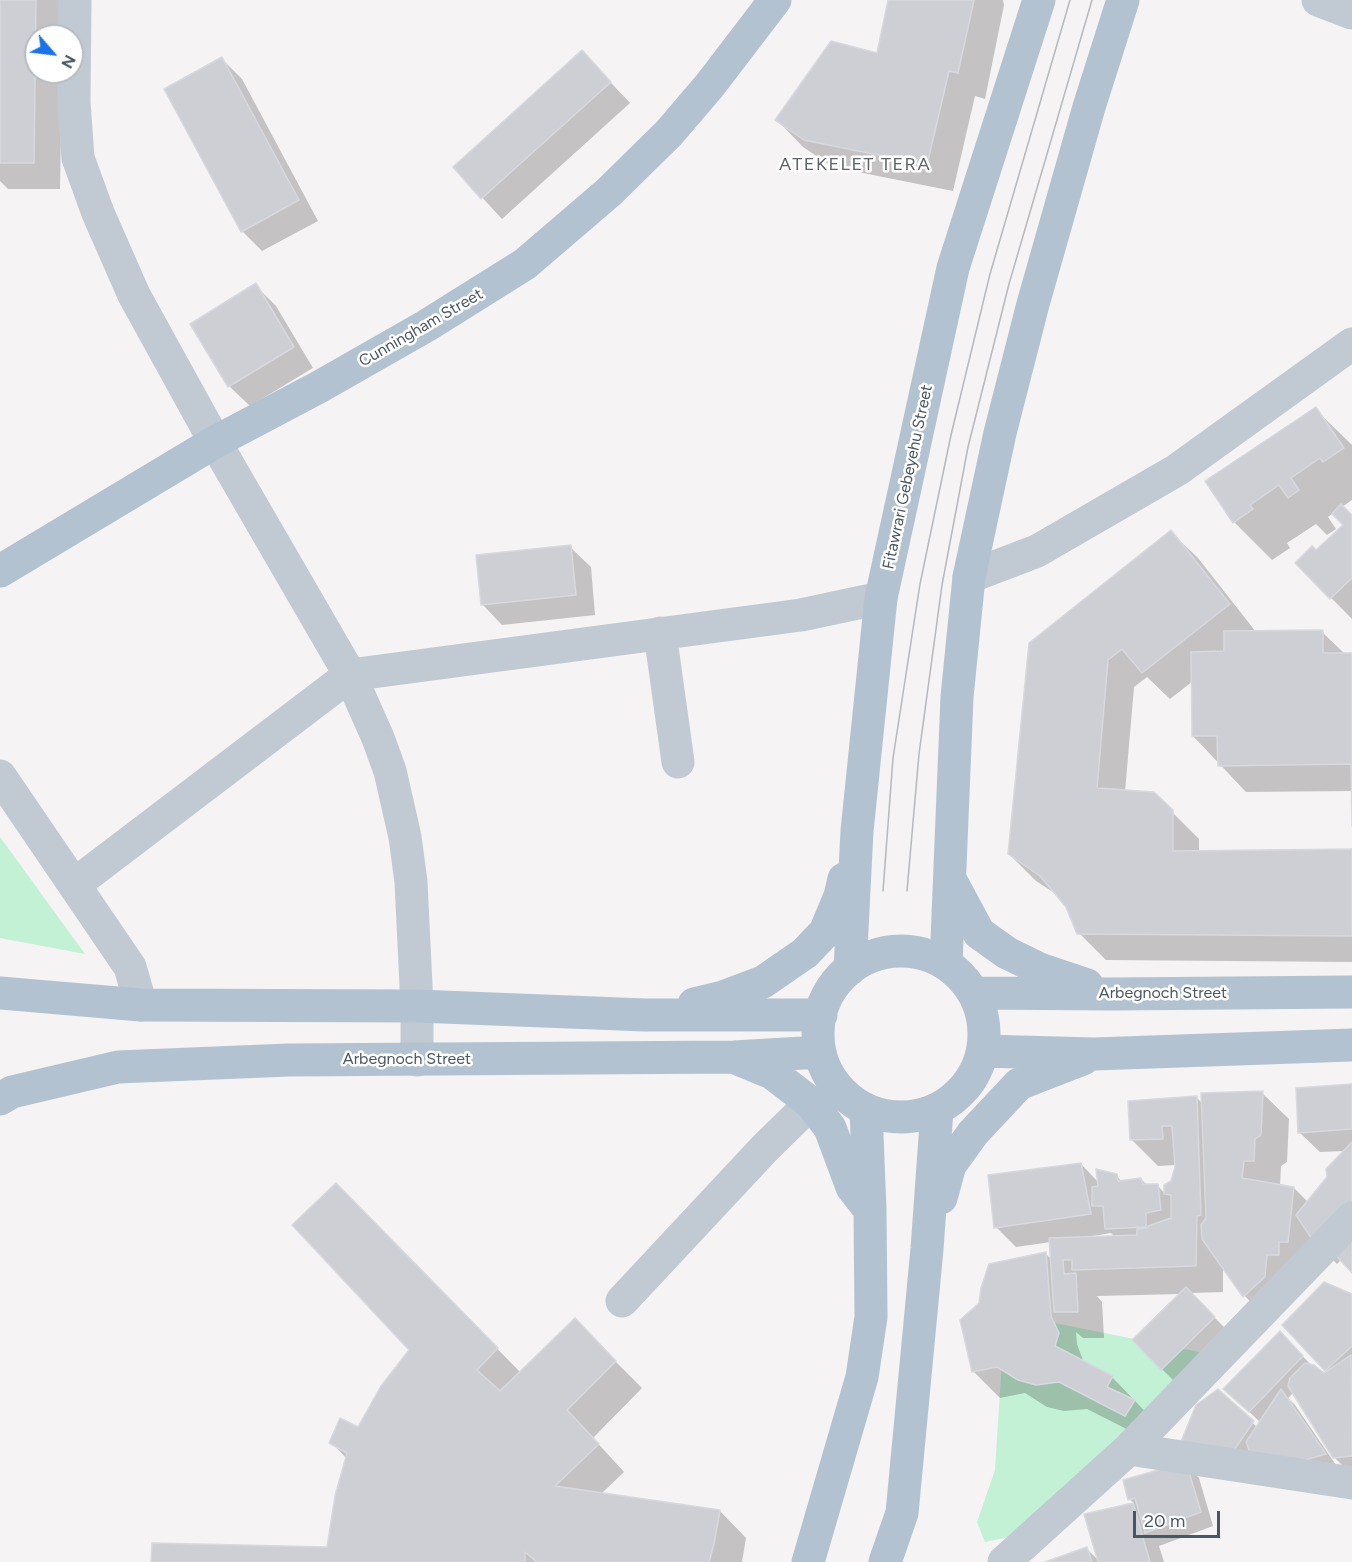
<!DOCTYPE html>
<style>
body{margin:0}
#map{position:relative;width:1352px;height:1562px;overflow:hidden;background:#f5f3f3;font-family:Figtree,sans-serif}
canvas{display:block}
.north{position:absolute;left:24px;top:24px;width:60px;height:60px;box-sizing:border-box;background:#fff;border:2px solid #b7bbc0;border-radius:50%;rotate:118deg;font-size:16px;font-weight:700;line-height:24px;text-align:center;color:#4a5661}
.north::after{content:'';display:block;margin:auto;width:21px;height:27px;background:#1a73e8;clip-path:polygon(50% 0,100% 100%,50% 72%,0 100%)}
.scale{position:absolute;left:1133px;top:1511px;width:87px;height:27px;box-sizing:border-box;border:3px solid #4a5661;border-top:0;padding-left:8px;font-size:18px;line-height:21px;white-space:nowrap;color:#4a5661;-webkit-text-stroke:4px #fff;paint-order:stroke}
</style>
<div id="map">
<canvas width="1352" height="1562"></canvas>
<div class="north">N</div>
<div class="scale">20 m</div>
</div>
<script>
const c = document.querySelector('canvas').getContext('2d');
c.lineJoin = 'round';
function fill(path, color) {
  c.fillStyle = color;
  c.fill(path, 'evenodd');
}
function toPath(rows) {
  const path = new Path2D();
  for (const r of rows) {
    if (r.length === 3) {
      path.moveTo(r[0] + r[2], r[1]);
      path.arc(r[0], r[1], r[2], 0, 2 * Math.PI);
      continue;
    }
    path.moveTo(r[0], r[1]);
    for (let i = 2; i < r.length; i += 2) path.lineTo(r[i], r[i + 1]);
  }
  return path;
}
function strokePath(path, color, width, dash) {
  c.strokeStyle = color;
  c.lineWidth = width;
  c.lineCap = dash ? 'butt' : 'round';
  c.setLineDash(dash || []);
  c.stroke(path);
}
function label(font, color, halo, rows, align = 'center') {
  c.font = font + ' Figtree,sans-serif';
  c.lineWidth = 5;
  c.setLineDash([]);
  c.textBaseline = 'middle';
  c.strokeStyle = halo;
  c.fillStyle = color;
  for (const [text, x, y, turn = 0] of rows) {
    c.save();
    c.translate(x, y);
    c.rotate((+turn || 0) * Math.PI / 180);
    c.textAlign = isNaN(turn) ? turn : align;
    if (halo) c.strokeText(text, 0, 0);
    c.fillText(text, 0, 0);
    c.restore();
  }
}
fill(toPath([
 [0,837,85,954,0,938],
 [1005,1313,1209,1354,1014,1536,985,1542,977,1522,995,1470]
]), '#c3f1d5');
fill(toPath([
 [0,0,63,0,63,36,36,36,36,72,62,72,60,189,8,189,0,181],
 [889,0,1003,0,1004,5,985,99,975,96,953,191,833,167,803,147,777,120,878,54],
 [582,52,630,103,502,219,455,168],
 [222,59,242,79,318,221,262,251,242,231],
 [255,285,276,306,313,368,250,406,229,386],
 [1315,409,1352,445,1352,500,1342,507,1352,517,1352,619,1297,563,1316,552,1345,525,1333,513,1328,517,1336,529,1327,535,1316,524,1287,543,1290,548,1272,560,1234,522],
 [1171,532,1198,558,1256,632,1322,632,1345,654,1352,654,1352,791,1246,792,1193,736,1193,681,1170,699,1147,677,1134,687,1125,792,1154,794,1199,839,1199,852,1352,850,1352,962,1106,960,1079,933,1067,906,1059,896,1036,881,1009,854],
 [570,547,591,567,595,615,502,625,482,604],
 [1352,1086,1352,1270,1342,1259,1337,1264,1317,1244,1271,1323,1245,1296,1223,1266,1223,1292,1190,1293,1228,1331,1175,1382,1162,1369,1181,1294,1097,1296,1102,1302,1104,1338,1083,1338,1076,1332,1077,1344,1084,1363,1112,1377,1161,1428,1152,1442,1087,1409,1064,1411,1047,1407,1025,1393,1000,1398,973,1371,1046,1254,1052,1260,1051,1242,1016,1247,996,1227,1081,1164,1099,1183,1116,1175,1122,1182,1141,1179,1147,1185,1158,1186,1165,1194,1173,1182,1176,1165,1158,1166,1131,1139,1196,1097,1203,1104,1262,1093,1289,1119,1287,1162,1281,1166,1280,1186,1294,1188,1308,1202,1329,1177,1346,1151,1320,1152,1299,1132],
 [1111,1233,1115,1237,1093,1238,1093,1236],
 [336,1185,521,1373,601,1347,642,1388,593,1438,624,1472,601,1494,720,1511,746,1538,742,1562,152,1562,328,1549,347,1459,331,1442,359,1429,411,1350],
 [1352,1296,1352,1475,1334,1457,1294,1392,1288,1398,1295,1405,1338,1468,1196,1457,1218,1391,1258,1428,1261,1423,1239,1402,1293,1346,1312,1366,1324,1375,1329,1372,1284,1325],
 [1185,1464,1199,1478,1213,1526,1159,1546,1164,1562,1050,1562,1087,1549,1099,1561,1085,1515,1134,1504,1130,1499]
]), '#0003');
const building = toPath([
 [0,0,36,0,34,163,0,163,0,0],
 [888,0,974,0,958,73,949,71,927,165,804,140,775,120,831,41,877,53,888,0],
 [582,50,611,82,481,199,453,167,582,50],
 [222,57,299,200,241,232,164,89,222,57],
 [256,283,294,347,228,387,190,324,256,283],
 [1316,407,1344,448,1323,462,1320,458,1291,478,1299,490,1288,498,1279,485,1250,505,1253,509,1233,523,1205,481,1316,407],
 [1341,504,1352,515,1352,578,1330,599,1295,563,1312,546,1316,550,1343,525,1332,514,1341,504],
 [1171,530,1230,604,1142,673,1122,649,1108,660,1097,788,1154,792,1173,810,1173,851,1352,849,1352,936,1077,934,1066,907,1040,876,1008,854,1029,643,1171,530],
 [571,545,576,595,481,605,476,555,571,545],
 [1323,630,1323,653,1352,653,1352,826,1351,764,1218,766,1217,736,1192,736,1191,652,1224,651,1224,631,1323,630],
 [1352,1084,1352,1129,1298,1133,1296,1088,1352,1084],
 [1263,1091,1261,1135,1255,1139,1254,1161,1244,1161,1242,1178,1294,1187,1288,1242,1279,1242,1279,1255,1267,1255,1265,1277,1243,1297,1202,1239,1201,1225,1206,1218,1201,1093,1263,1091],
 [1197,1096,1201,1215,1197,1216,1196,1266,1072,1270,1072,1260,1063,1260,1064,1274,1076,1273,1078,1312,1054,1312,1049,1238,1137,1235,1137,1229,1148,1228,1148,1226,1171,1218,1171,1195,1164,1194,1164,1185,1171,1181,1175,1167,1172,1126,1162,1126,1163,1139,1130,1140,1128,1101,1197,1096],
 [1352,1142,1352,1207,1316,1245,1296,1215,1327,1177,1326,1169,1352,1142],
 [1081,1163,1091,1214,994,1228,988,1175,1081,1163],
 [1096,1169,1117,1174,1118,1181,1141,1178,1143,1184,1158,1184,1161,1210,1146,1213,1146,1227,1105,1229,1103,1206,1092,1206,1092,1187,1098,1186,1096,1169],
 [336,1183,498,1348,477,1370,500,1391,575,1318,616,1361,567,1410,599,1444,555,1486,720,1510,714,1544,709,1562,537,1562,525,1552,525,1562,151,1562,152,1543,327,1547,335,1496,347,1453,329,1443,340,1418,358,1427,381,1386,409,1350,292,1225,336,1183],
 [1352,1222,1352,1273,1328,1247,1352,1222],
 [1046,1252,1051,1316,1059,1333,1055,1346,1113,1376,1107,1387,1135,1400,1125,1416,1059,1382,1036,1385,1018,1380,997,1367,972,1372,960,1320,979,1303,981,1288,989,1264,1046,1252],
 [1324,1282,1352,1294,1352,1346,1325,1371,1282,1325,1324,1282],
 [1186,1287,1215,1317,1161,1370,1132,1340,1186,1287],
 [1280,1331,1303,1356,1249,1412,1223,1389,1280,1331],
 [1351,1355,1352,1456,1333,1458,1288,1386,1290,1378,1305,1363,1314,1365,1324,1373,1351,1355],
 [1218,1389,1254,1421,1232,1453,1180,1444,1196,1405,1218,1389],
 [1281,1389,1326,1454,1305,1460,1251,1455,1246,1442,1281,1389],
 [1186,1462,1201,1512,1145,1533,1135,1498,1128,1500,1123,1480,1186,1462],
 [1133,1503,1150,1562,1098,1562,1084,1514,1133,1503],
 [1087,1547,1092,1562,1045,1562,1087,1547]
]);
fill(building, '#cdcfd5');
strokePath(building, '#d7d9de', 1.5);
strokePath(toPath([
 [75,0,74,102,78,158,98,213,134,295,215,442,350,675,378,738,390,771,405,837,411,882,417,1006,417,1060],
 [1318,0,1352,13],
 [969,577,1037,551,1177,470,1352,344],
 [660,633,678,762],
 [0,776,130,967,141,1005],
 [75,884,350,675,801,615,881,598],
 [622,1301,765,1148,811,1103],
 [1129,1449,1352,1483],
 [1004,1562,1129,1449,1352,1218]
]), '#c1cad2', 33);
strokePath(toPath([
 [0,571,215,442,319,387,426,326,525,264,609,192,669,133,710,85,775,0],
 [950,879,979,933,1007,953,1042,970,1087,985],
 [901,1034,83],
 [946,964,957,697,969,577,1000,433,1033,304,1089,107,1123,0],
 [850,969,857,831,881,598,953,268,1039,0],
 [0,993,141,1005,417,1006,645,1015,821,1015],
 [974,993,1113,994,1352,992],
 [694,1004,723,997,763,982,805,953,825,932,840,896,844,879],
 [983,1051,1094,1054,1352,1045],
 [738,1059,772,1073,811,1103,830,1128,852,1187,866,1205],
 [0,1099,12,1092,118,1067,289,1060,734,1057,820,1052],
 [941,1198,950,1165,973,1133,1019,1084,1083,1059],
 [808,1562,862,1377,871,1317,870,1210,866,1110],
 [885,1562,902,1513,927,1249,937,1110]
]), '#b3c2d1', 33);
strokePath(toPath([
 [883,891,893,758,920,584,951,435,990,274,1070,0],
 [907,891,919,754,942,585,968,447,1009,284,1092,0]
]), '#b5b8bd', 1.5);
label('16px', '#4a5661', '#fff', [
 ["Cunningham Street",421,328,-30],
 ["Fitawrari Gebeyehu Street",908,477,-78],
 ["Arbegnoch Street",1163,993],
 ["Arbegnoch Street",407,1059]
]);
c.letterSpacing = '1.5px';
label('18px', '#5f6368', '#fff', [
 ["ATEKELET TERA",855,165]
]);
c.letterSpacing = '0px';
</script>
